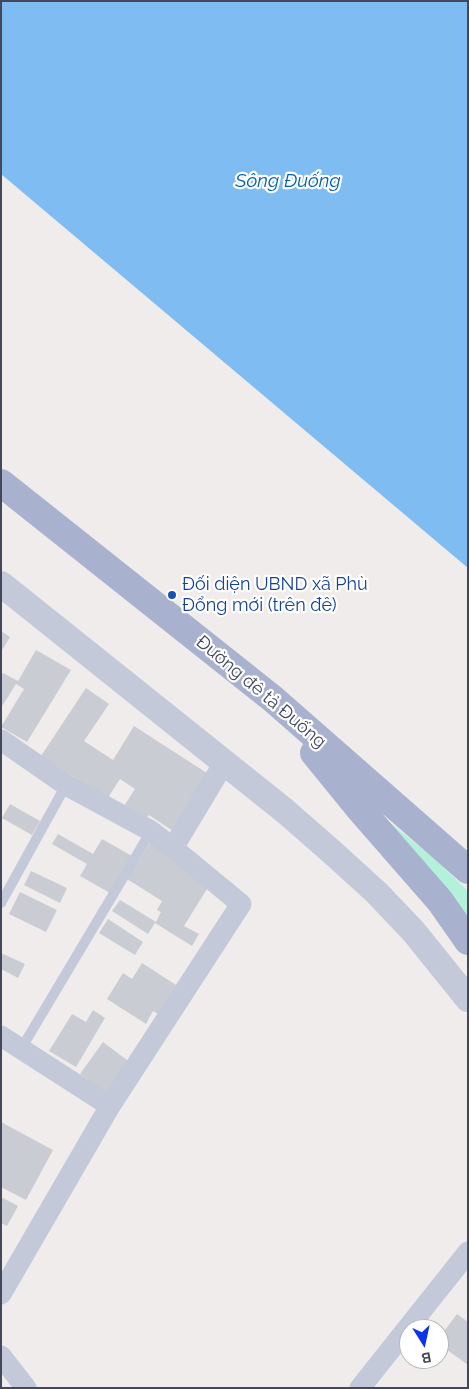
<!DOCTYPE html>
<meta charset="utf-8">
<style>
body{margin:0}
#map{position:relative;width:469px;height:1389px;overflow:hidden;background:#efeceb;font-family:Raleway,sans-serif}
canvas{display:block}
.frame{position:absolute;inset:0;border:2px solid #43495a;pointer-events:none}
.north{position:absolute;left:399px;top:1319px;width:50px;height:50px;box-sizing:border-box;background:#fff;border:1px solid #b4b6bd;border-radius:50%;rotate:170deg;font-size:14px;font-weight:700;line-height:20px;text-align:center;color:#43495a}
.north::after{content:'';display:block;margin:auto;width:18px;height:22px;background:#0b33e9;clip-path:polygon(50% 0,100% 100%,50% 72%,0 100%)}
</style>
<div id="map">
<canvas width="469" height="1389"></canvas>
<div class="frame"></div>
<div class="north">B</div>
</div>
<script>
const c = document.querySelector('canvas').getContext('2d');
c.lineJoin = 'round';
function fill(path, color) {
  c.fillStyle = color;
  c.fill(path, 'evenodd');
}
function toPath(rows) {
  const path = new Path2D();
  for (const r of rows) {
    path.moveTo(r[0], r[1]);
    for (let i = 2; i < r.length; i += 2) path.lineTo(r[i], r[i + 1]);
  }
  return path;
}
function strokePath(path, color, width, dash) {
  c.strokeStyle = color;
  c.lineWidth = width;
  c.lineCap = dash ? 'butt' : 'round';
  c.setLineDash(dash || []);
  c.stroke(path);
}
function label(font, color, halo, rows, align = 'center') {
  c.font = font + ' Raleway,sans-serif';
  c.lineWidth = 4.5;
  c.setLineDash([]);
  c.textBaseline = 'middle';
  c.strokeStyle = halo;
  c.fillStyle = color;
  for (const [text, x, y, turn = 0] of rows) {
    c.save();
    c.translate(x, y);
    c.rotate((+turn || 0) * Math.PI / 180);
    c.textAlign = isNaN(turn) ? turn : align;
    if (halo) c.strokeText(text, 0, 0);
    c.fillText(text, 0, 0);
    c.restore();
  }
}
fill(toPath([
 [367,804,436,860,468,891,468,932]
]), '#b4f1db');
fill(toPath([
 [1,1,468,1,468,568,1,174]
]), '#7ebcf2');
fill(toPath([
 [1,631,10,637,1,652],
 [36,650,71,670,27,742,1,727,24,689,16,684,1,708,1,676,3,673,18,681],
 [86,688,109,704,84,741,113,760,134,726,210,775,173,831,149,815,144,823,122,809,135,789,120,779,107,799,41,756],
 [10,804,40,821,32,835,2,818],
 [58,834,93,854,102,839,132,856,110,893,80,876,87,864,52,844],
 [150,843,212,881,184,926,199,934,192,946,155,923,148,934,112,911,120,900,156,922,161,912,157,910,162,901,127,879],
 [31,871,67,888,60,903,24,885],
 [20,892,57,910,46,932,9,914],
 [108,919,143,942,135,955,99,933],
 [1,953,25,964,18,978,1,969],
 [142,963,176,985,163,1017,153,1011,146,1024,107,999,123,973,132,979],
 [93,1010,105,1018,76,1067,49,1051,72,1014,86,1022],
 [103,1042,131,1063,108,1094,80,1074],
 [1,1122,53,1150,26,1200,1,1187],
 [1,1197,18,1206,7,1226,1,1223],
 [457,1314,468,1322,468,1365,439,1344,439,1338]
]), '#caccd4');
strokePath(toPath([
 [1,903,66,785],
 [21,1049,151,831]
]), '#c3c9d8', 10);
strokePath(toPath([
 [1,740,66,785,151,831,173,848,241,904,110,1106,1,1294],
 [173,848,224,763],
 [1,1036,110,1106],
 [1,1356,26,1388],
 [360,1388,468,1252]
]), '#c3c9d8', 21);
strokePath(toPath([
 [1,584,285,811,333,853,377,893,414,932,468,999]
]), '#c3c9d8', 26);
strokePath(toPath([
 [1,483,273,699,468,870],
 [314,753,358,807,440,901,468,941]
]), '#a8b1ce', 28);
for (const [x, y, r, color] of [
 [172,595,5,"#1a4fb4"]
]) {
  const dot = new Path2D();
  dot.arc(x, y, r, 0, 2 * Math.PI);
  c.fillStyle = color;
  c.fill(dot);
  strokePath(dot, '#fff', 2);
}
label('18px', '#164399', '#fff', [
 ["Đối diện UBND xã Phù",182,585],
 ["Đổng mới (trên đê)",182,606]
], 'left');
label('18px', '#43495a', '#fff', [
 ["Đường đê tả Đuống",261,692,40]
]);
label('italic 19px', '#015eae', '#fff', [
 ["Sông Đuống",288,181]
]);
</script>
